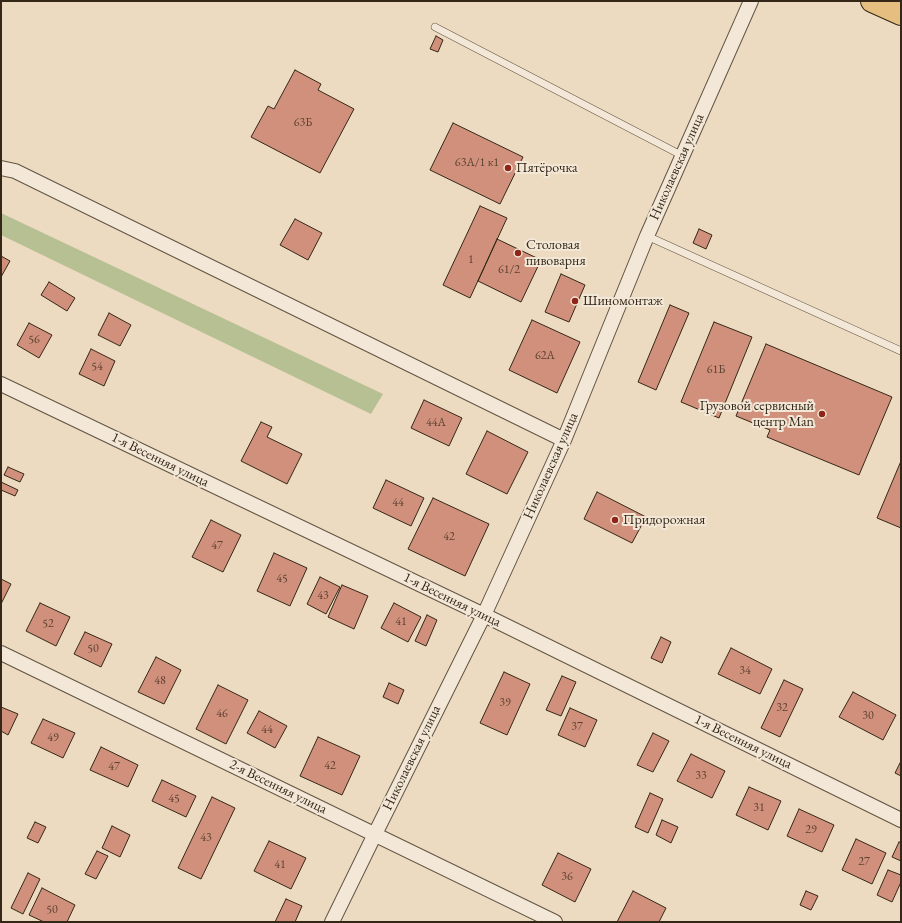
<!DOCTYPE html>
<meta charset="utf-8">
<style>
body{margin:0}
#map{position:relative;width:902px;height:923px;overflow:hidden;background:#ecdbc1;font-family:"EB Garamond",serif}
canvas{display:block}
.frame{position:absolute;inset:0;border:2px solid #342717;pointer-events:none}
</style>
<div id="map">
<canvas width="902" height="923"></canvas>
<div class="frame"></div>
</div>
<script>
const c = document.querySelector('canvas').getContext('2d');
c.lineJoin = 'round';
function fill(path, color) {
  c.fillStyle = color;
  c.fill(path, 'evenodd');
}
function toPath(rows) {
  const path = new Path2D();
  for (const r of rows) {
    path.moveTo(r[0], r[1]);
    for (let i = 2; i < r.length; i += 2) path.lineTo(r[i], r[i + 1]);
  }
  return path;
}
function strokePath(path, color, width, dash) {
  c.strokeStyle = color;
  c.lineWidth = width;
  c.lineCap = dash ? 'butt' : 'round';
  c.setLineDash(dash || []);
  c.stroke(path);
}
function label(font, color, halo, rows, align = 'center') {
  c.font = font + ' "EB Garamond",serif';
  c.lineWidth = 4;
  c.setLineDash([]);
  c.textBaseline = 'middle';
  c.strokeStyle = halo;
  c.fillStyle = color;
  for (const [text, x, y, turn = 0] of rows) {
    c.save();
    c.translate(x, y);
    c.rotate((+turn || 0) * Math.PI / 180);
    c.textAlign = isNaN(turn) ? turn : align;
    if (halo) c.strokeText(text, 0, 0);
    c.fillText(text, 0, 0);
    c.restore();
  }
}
fill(toPath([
 [1,213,383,394,371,414,1,235]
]), '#b7c093');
const building = toPath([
 [436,36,443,40,438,52,430,49,436,36],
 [295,70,321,84,318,90,354,109,320,173,251,137,268,106,274,109,295,70],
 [453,123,523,157,500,204,430,170,453,123],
 [480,206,507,218,470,298,443,285,480,206],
 [295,219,322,233,308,260,280,245,295,219],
 [699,229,712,235,706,249,693,243,699,229],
 [497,239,541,260,521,302,478,281,497,239],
 [1,256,10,261,1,277,1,256],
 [561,274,585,285,569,322,545,312,561,274],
 [49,282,75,298,67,311,41,295,49,282],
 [670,305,689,313,656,390,638,382,670,305],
 [109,313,131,325,120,346,98,335,109,313],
 [532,320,580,342,557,393,509,370,532,320],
 [714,322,752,337,719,418,681,402,714,322],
 [29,323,52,335,39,358,17,345,29,323],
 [766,344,892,397,859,475,767,437,770,430,736,416,766,344],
 [91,349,115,361,104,386,79,374,91,349],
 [424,400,462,418,449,446,411,428,424,400],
 [261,422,272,427,267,437,302,454,287,484,241,461,261,422],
 [487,431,528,452,507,494,466,474,487,431],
 [901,461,901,528,877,518,901,461],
 [8,467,24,474,20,482,4,475,8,467],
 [386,480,424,498,411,526,373,508,386,480],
 [1,482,18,490,15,496,1,490,1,482],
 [597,492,646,517,632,543,584,519,597,492],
 [433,498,489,524,465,576,408,549,433,498],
 [211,520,241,535,223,572,192,557,211,520],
 [274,553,307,568,290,606,257,591,274,553],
 [320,577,340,587,326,614,307,604,320,577],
 [1,579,11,584,1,604,1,579],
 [342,585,368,596,354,629,328,617,342,585],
 [40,603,70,617,56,646,26,631,40,603],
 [394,603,421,617,408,642,381,628,394,603],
 [427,615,437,620,426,646,415,641,427,615],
 [85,632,112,644,101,667,74,654,85,632],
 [661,637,671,642,662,663,651,658,661,637],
 [731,648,772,669,760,694,718,674,731,648],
 [156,657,181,670,164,704,138,692,156,657],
 [504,672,530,684,507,735,480,723,504,672],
 [562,676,576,682,561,716,546,710,562,676],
 [784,680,803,689,780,737,761,728,784,680],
 [389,683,404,690,398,704,383,697,389,683],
 [218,685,248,700,226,744,196,729,218,685],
 [853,692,896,715,883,740,839,717,853,692],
 [1,707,18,714,8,735,1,731,1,707],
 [570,708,597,720,585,747,558,735,570,708],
 [259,711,287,726,275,748,247,733,259,711],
 [43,719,75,733,63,758,31,743,43,719],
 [653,733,669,741,653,772,637,765,653,733],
 [318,737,360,756,342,795,300,776,318,737],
 [101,747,138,765,128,787,90,770,101,747],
 [691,754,725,771,712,798,677,781,691,754],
 [901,761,901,776,895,773,901,761],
 [162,780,196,796,186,817,152,801,162,780],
 [749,787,781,801,768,830,736,815,749,787],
 [650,793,663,799,648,833,635,827,650,793],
 [212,797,235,808,201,879,178,868,212,797],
 [799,809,834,825,822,852,787,836,799,809],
 [662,820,678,827,671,843,656,835,662,820],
 [35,822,46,827,38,843,27,838,35,822],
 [112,826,130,835,120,857,102,848,112,826],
 [856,839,886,853,872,884,842,870,856,839],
 [269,841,306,858,291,889,254,871,269,841],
 [899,842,901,843,901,861,892,857,899,842],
 [97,851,108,856,96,879,85,874,97,851],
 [558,853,591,869,575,902,542,885,558,853],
 [888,870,901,875,901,882,892,902,877,895,888,870],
 [28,873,40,879,23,914,11,908,28,873],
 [42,888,75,905,67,922,44,922,29,915,42,888],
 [633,891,666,908,659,922,617,922,633,891],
 [806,891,818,896,811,910,800,905,806,891],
 [286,899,302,906,295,922,275,922,286,899]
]);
fill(building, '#d0907b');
strokePath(building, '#342717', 1);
const service = toPath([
 [435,27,683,156],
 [647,236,901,351]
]);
const minor = toPath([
 [1,168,15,171,564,440],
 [1,384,484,615,901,820],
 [1,653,555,922],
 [332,922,375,834,484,615,564,440,647,236,751,1]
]);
const primary = toPath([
 [872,1,901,14]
]);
strokePath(service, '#625442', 8);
strokePath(minor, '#625442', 16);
strokePath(primary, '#342717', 24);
strokePath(service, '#f3e8d7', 7);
strokePath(minor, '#f3e8d7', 14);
strokePath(primary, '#e6be80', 22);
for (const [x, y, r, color] of [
 [508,168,4,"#8f2418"],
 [518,253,4,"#8f2418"],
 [575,301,4,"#8f2418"],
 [822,414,4,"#8f2418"],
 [615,520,4,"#8f2418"]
]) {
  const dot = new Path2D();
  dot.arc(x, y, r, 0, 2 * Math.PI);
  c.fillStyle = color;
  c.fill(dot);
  strokePath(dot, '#f3e8d7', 1.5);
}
label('12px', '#5b4130', null, [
 ["63Б",303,123],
 ["63А/1 к1",477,163],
 ["1",471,260],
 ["61/2",509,270],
 ["56",34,340],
 ["62А",545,356],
 ["54",97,367],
 ["61Б",716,370],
 ["44А",436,423],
 ["44",398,503],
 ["42",449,537],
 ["47",217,546],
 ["45",282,579],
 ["43",323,596],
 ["41",401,622],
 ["52",48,624],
 ["50",93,649],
 ["34",745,671],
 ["48",160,681],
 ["39",505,703],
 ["32",782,708],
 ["46",222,714],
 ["30",868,716],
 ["37",577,727],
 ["44",267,730],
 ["49",53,738],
 ["42",330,766],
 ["47",114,767],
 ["33",701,776],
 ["45",174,799],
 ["31",759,808],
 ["29",811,830],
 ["43",206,838],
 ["27",864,862],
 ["41",280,865],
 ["36",567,877],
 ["50",52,910]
]);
label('14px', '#342717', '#f3e8d7', [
 ["Николаевская улица",677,167,-66],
 ["1-я Весенняя улица",160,460,26],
 ["Николаевская улица",551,466,-66],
 ["1-я Весенняя улица",452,600,26],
 ["1-я Весенняя улица",743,742,26],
 ["Николаевская улица",412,758,-64],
 ["2-я Весенняя улица",278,787,26]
]);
label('14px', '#342717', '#f3e8d7', [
 ["Пятёрочка",516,168],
 ["Столовая",526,245],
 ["пивоварня",526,261],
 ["Шиномонтаж",583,301],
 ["Грузовой сервисный",814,406,"right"],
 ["центр Man",814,422,"right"],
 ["Придорожная",623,520]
], 'left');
</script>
